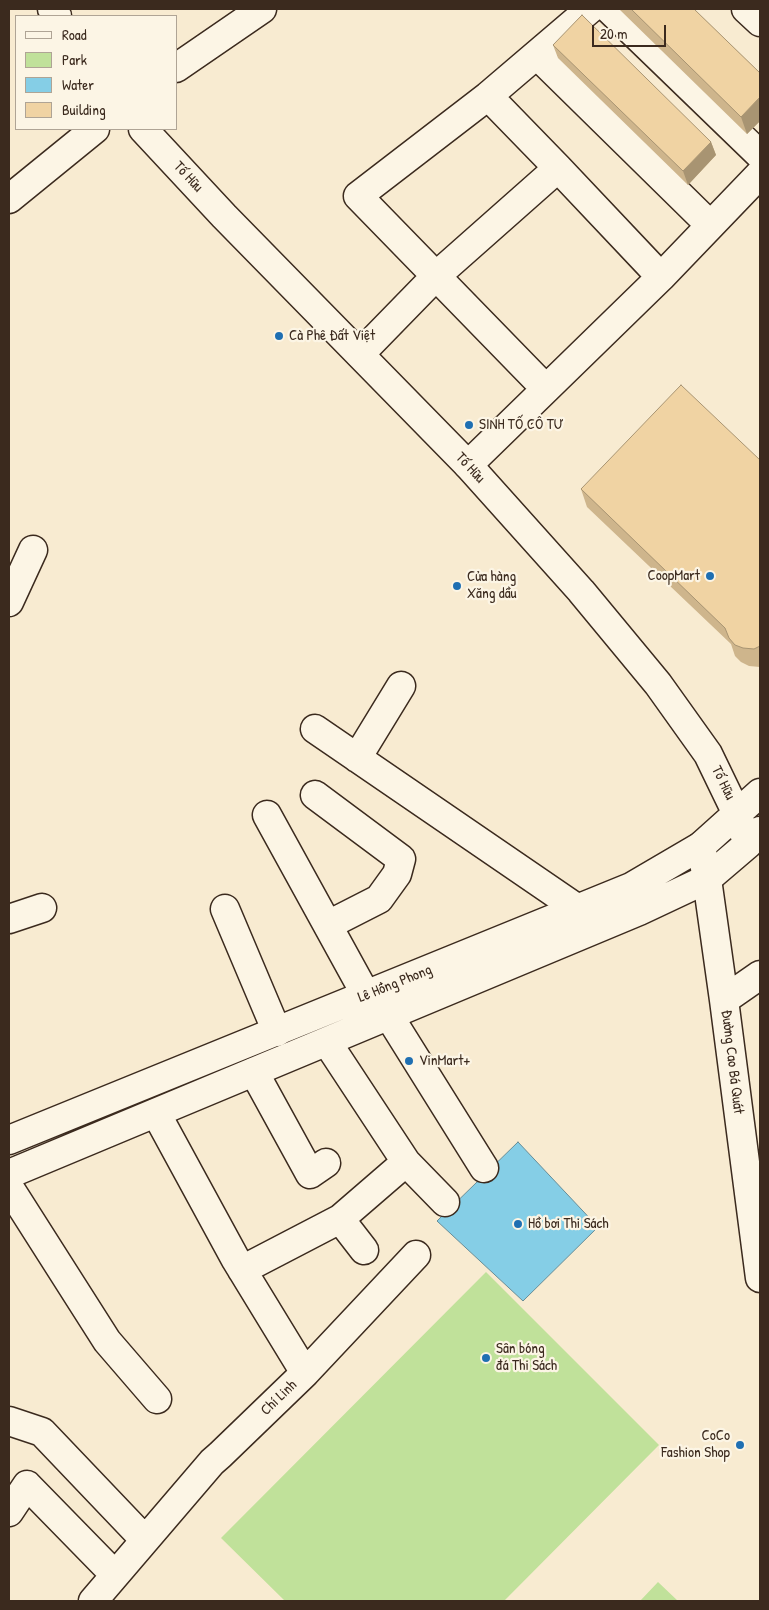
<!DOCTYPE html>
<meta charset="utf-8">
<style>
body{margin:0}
#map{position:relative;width:769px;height:1610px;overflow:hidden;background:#f8ebd1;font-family:"Patrick Hand",sans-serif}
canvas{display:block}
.frame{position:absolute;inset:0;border:10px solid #3b2a1e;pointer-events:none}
.legend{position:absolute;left:15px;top:15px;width:162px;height:115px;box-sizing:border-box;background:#fcf5e5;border:1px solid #afa495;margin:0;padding:6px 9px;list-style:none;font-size:15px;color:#3b2a1e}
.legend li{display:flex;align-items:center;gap:10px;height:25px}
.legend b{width:25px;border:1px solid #afa495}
.scale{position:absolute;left:592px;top:25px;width:74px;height:22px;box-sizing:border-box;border:2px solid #3b2a1e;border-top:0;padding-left:6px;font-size:15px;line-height:18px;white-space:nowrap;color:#3b2a1e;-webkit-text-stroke:4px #fcf5e5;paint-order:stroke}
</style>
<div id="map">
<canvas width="769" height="1610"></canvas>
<div class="frame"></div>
<ul class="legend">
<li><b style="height:6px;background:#fcf5e5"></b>Road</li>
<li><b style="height:14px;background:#c0e19a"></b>Park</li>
<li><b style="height:14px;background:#85cee6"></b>Water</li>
<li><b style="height:14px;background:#f0d3a3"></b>Building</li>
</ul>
<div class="scale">20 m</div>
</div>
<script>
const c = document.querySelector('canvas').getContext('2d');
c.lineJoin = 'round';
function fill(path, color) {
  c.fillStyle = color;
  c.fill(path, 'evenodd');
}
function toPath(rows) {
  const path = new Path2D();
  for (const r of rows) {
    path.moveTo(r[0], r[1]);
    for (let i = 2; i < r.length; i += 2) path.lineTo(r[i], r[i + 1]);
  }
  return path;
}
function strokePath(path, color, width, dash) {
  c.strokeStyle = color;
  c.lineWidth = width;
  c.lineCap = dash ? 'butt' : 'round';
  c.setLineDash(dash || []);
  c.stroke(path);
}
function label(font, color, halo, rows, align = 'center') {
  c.font = font + ' "Patrick Hand",sans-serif';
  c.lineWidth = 4.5;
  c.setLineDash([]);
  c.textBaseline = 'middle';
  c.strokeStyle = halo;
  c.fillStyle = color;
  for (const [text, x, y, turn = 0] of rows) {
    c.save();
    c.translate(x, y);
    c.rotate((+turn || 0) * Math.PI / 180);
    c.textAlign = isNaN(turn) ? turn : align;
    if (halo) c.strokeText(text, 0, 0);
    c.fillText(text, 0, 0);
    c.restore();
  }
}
fill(toPath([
 [486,1272,659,1445,504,1601,285,1601,221,1538],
 [658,1582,678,1601,640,1601]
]), '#c0e19a');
const water = toPath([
 [518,1142,598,1227,523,1301,437,1221,518,1142]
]);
fill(water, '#85cee6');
strokePath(water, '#678c96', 1);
const minor = toPath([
 [609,9,760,155],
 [746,9,760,22],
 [537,55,710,225],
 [176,68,262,9],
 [488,96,558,168,661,277],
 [9,199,95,129],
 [360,354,436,276,558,168],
 [546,389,358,196,488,96,590,9],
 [468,465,661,277,760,174],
 [9,602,33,550],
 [315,729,578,909],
 [357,758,401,686],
 [315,795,401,859,397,874,379,899,328,925],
 [267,815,366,995],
 [701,846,707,879,724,1000,760,1278],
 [225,909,277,1032],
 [9,919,42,908],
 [724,1000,760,975],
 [389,1016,484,1168],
 [327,1042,406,1162,445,1202],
 [254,1072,310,1174,326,1163],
 [9,1187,107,1341,157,1399],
 [340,1219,364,1250],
 [242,1270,340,1219,406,1162],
 [305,1373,416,1255],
 [9,1421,42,1432,145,1540],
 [9,1512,27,1485,115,1575],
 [93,1601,212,1462,220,1455,305,1373,236,1260,156,1113]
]);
const major = toPath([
 [52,9,57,16],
 [143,129,224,216,468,465,581,591,658,684,708,754,737,814,748,844],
 [9,1140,631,887,701,846,760,793],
 [9,1174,639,911,707,879,748,844,760,831]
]);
strokePath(minor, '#3b2a1e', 31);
strokePath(major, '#3b2a1e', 31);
strokePath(minor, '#fcf5e5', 28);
strokePath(major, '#fcf5e5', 28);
fill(toPath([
 [619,9,694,9,760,73,760,121,747,134],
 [553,45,711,142,716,155,688,185,558,58],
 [760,460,760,667,749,666,741,662,735,656,731,644,587,507,581,489]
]), '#ceb58c');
fill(toPath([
 [760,97,760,121,747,134,741,117],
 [711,142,716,155,688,185,683,171]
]), '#a89472');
const building = toPath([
 [631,9,694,9,760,73,760,97,741,117,631,9],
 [582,15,711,142,683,171,553,45,582,15],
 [681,385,760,460,760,646,754,649,743,648,735,645,729,638,725,628,581,489,681,385]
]);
fill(building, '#f0d3a3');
strokePath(building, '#a89472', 1);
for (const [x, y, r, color] of [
 [279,336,5,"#1f6fb2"],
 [469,425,5,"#1f6fb2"],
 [710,576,5,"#1f6fb2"],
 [457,586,5,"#1f6fb2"],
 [409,1061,5,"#1f6fb2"],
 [518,1224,5,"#1f6fb2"],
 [486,1358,5,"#1f6fb2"],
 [740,1445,5,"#1f6fb2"]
]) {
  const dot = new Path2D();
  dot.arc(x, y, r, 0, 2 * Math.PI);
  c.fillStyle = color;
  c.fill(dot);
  strokePath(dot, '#fcf5e5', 2);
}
label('15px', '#3b2a1e', '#fcf5e5', [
 ["Tố Hữu",188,177,47],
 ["Tố Hữu",470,468,47],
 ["Tố Hữu",723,783,64],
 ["Lê Hồng Phong",395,984,-22],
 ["Đường Cao Bá Quát",732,1062,83],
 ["Chí Linh",279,1398,-44]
]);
label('15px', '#3b2a1e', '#fcf5e5', [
 ["Cà Phê Đất Việt",289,336],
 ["SINH TỐ CÔ TƯ",479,425],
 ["CoopMart",700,576,"right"],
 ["Cửa hàng",467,577],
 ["Xăng dầu",467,594],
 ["VinMart+",419,1061],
 ["Hồ bơi Thi Sách",528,1224],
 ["Sân bóng",496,1349],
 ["đá Thi Sách",496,1366],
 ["CoCo",730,1436,"right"],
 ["Fashion Shop",730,1453,"right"]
], 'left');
</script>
